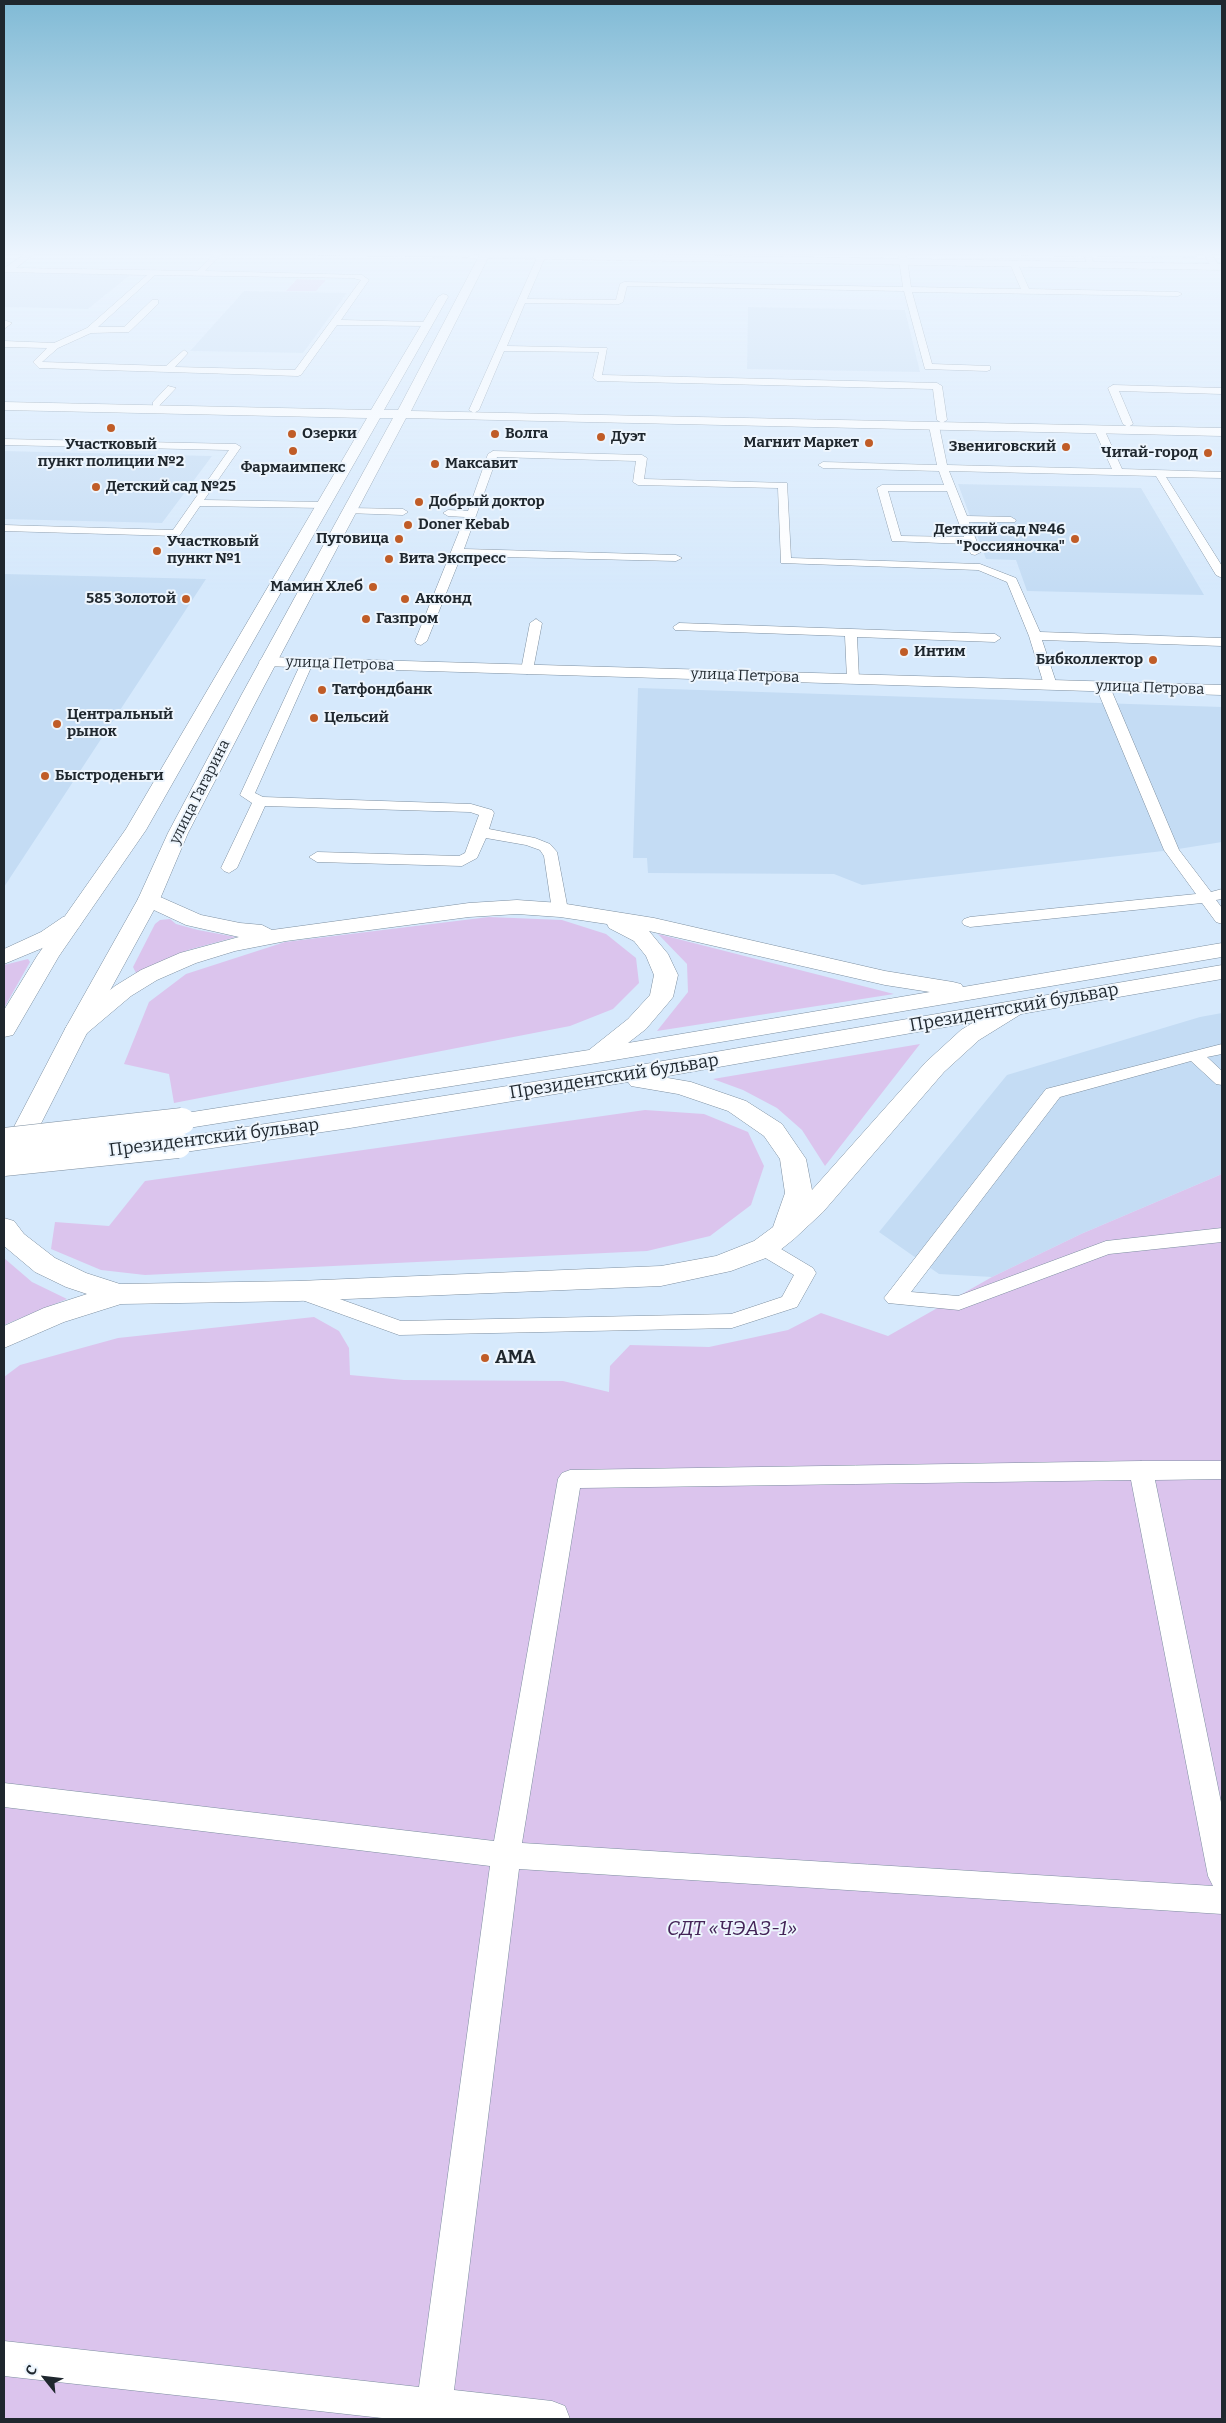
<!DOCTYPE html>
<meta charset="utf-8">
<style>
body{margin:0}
#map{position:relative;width:1226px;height:2423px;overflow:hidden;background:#d6e9fc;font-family:Bitter,serif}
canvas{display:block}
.frame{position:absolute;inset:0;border:5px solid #1f272e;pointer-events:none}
.north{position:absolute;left:20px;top:2353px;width:50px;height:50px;-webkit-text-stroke:4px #edf5fd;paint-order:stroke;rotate:299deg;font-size:14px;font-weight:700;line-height:20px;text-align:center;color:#1f272e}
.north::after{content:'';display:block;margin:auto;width:18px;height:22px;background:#1f272e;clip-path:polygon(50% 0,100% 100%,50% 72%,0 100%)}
</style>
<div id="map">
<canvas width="1226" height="2423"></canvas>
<div class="frame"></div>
<div class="north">С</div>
</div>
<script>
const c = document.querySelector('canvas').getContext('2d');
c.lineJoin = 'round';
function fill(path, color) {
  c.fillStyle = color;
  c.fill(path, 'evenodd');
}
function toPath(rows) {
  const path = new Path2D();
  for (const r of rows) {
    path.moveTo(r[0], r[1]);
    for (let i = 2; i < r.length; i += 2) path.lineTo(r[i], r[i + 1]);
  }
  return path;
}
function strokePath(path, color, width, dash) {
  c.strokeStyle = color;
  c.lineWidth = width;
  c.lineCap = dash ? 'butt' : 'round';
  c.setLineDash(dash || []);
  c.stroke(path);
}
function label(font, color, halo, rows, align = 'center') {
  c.font = font + ' Bitter,serif';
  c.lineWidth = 4;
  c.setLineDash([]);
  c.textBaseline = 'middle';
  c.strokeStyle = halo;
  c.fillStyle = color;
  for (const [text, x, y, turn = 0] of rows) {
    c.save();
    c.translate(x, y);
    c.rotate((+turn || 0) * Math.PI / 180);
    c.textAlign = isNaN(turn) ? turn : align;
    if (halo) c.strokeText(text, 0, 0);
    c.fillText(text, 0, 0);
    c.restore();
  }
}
fill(toPath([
 [876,252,1194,252,1198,258,1041,256],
 [4,272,130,275,88,309,4,307],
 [244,291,347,293,303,353,190,351],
 [748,307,905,310,920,372,747,369],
 [4,451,212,456,162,523,4,519],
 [958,484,1141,488,1204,595,1027,591,1016,560,986,559],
 [4,574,206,579,4,887],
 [638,688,1222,707,1222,842,1172,850,862,885,834,874,648,873,647,858,633,858],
 [1222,1013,1222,1174,1081,1234,992,1277,939,1274,879,1232,1007,1075,1200,1017]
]), '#c4dcf4');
fill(toPath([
 [297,279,326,280,316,291,286,291],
 [489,917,562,920,606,934,636,958,639,983,613,1009,570,1026,174,1103,169,1074,124,1064,149,1002,186,974,285,942],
 [170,919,176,924,198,930,236,937,188,950,142,973,136,973,133,967,155,924,160,920],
 [658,934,894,994,657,1031,688,992,687,964],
 [28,959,30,962,4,1008,4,965],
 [920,1044,825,1166,802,1130,777,1108,743,1090,713,1079],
 [645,1110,704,1114,748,1132,764,1166,751,1205,710,1236,647,1251,145,1275,101,1270,51,1249,55,1222,109,1226,145,1181],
 [1222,1174,1222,2419,4,2419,4,1377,20,1365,118,1338,314,1317,339,1331,349,1348,350,1375,404,1380,563,1381,609,1392,610,1366,630,1345,709,1347,788,1330,821,1313,888,1336,992,1277,1081,1234],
 [4,1258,32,1282,67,1299,4,1325]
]), '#dbc4ed');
const service = toPath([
 [28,252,37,252,16,268,197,271,216,252,224,252,205,271,362,275,369,280,341,320,427,322,431,324,427,326,337,325,301,375,298,376,39,368,33,362,47,348,4,347,4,341,54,343,87,328,147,275,4,272,4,268,28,252],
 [155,275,353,278,361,280,295,370,175,367,188,353,184,350,166,366,42,362,58,348,91,333,129,332,158,304,158,300,152,300,124,327,98,327,155,275],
 [898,252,906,252,911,287,1021,289,1010,264,1014,262,1018,264,1029,289,1178,292,1182,294,1178,296,912,292,932,364,990,366,990,370,987,371,925,369,904,291,627,286,623,302,619,304,525,303,507,346,607,348,602,375,937,383,942,386,947,420,942,423,937,420,933,389,597,381,593,378,599,352,504,351,479,410,474,413,469,410,539,253,546,255,527,299,616,300,620,284,624,282,903,287,898,252],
 [1082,252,1090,252,1095,267,1089,267,1082,252],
 [1202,252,1210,252,1220,267,1219,269,1213,269,1202,252],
 [4,320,12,323,4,329,4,320],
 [1113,385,1222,388,1222,394,1119,391,1133,424,1128,427,1123,424,1108,388,1113,385],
 [168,386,176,388,159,406,153,406,153,402,168,386],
 [934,423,939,426,947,465,1112,469,1094,429,1099,426,1104,429,1122,469,1222,472,1222,478,1166,477,1222,566,1222,578,1216,575,1156,476,949,471,967,516,1011,517,1016,520,1015,522,969,522,981,552,975,555,971,554,966,544,892,541,877,488,882,485,944,485,939,471,823,468,818,465,823,462,937,465,929,426,934,423],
 [888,491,947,491,964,537,901,536,888,491],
 [4,439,236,444,241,447,204,500,324,502,329,505,324,508,200,506,180,535,176,536,4,531,4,525,173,530,229,450,4,445,4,439],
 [493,451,642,455,647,458,644,479,787,483,791,558,980,564,1016,578,1040,632,1222,638,1222,646,1042,640,1057,685,1050,689,1045,688,1029,636,1007,582,978,570,781,563,778,488,638,485,633,482,636,461,497,457,464,549,676,555,682,558,676,561,461,556,427,641,421,645,417,644,415,641,465,517,448,516,443,513,448,510,468,511,488,454,493,451],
 [350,508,403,509,408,512,403,515,346,513,346,509,350,508],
 [536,619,542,623,533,670,527,674,521,670,530,623,536,619],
 [679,623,995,634,1001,638,995,642,857,637,859,679,853,683,847,679,845,636,675,630,673,627,679,623],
 [307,659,313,663,255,793,263,797,471,804,492,810,494,813,489,829,535,838,550,844,557,852,568,910,566,913,554,913,552,910,544,856,540,850,526,845,486,838,477,858,462,866,317,862,309,857,317,852,459,856,465,853,479,815,470,812,265,806,237,868,229,873,224,871,221,868,252,803,240,795,301,663,307,659],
 [1103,683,1110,687,1179,850,1211,892,1222,889,1222,899,1216,900,1222,908,1222,924,1216,922,1202,903,970,927,964,925,962,922,964,919,970,917,1196,894,1164,850,1096,687,1103,683],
 [1222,1044,1222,1054,1207,1057,1222,1071,1222,1085,1216,1084,1191,1061,1060,1097,911,1292,958,1296,1106,1241,1222,1228,1222,1242,1109,1254,959,1310,888,1303,884,1298,888,1293,1046,1089,1222,1044],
 [764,1241,771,1243,813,1268,816,1273,797,1307,732,1328,399,1335,291,1296,287,1291,291,1286,298,1284,401,1321,731,1314,782,1297,794,1275,757,1253,754,1248,757,1243,764,1241],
 [1141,1461,1222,1461,1222,1479,1155,1480,1222,1807,1222,1914,519,1869,454,2390,552,2401,565,2406,570,2419,391,2419,4,2376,4,2341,419,2387,490,1866,4,1807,4,1783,494,1841,558,1479,562,1473,570,1470,1141,1461],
 [1131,1480,1208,1876,1213,1886,522,1843,580,1488,1131,1480]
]);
const minor = toPath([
 [268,657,1222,685,1222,695,262,666,259,662,262,658,268,657]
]);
const tertiary = toPath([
 [312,252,472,252,473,254,468,257,317,255,312,252],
 [487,252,1222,264,1222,270,485,258,480,255,487,252]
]);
const secondary = toPath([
 [149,892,201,915,240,923,262,925,272,930,469,903,517,900,560,903,654,918,885,971,953,982,961,984,963,987,1222,943,1222,957,597,1063,182,1129,173,1127,169,1121,173,1115,589,1050,628,1019,650,995,654,975,646,956,634,941,609,928,607,924,560,917,517,914,469,917,286,941,235,951,196,963,157,980,131,996,86,1034,77,1036,68,1034,65,1029,68,1024,115,986,141,970,180,953,239,937,186,925,141,904,138,899,141,894,149,892],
 [649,931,885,985,930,992,628,1043,646,1029,669,1002,673,997,678,975,668,954,649,931],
 [71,915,79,917,82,922,79,927,57,942,4,964,4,949,41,932,63,917,71,915],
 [1222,965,1222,979,1021,1014,979,1040,944,1072,823,1212,794,1239,774,1255,731,1271,661,1286,298,1301,121,1304,64,1322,4,1348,4,1326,44,1308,87,1294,66,1287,35,1272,4,1246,4,1218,14,1221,24,1234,55,1258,86,1273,120,1284,298,1281,661,1266,716,1256,754,1241,773,1227,785,1193,780,1159,764,1136,728,1111,678,1094,631,1086,628,1082,350,1128,178,1153,169,1151,165,1145,169,1139,616,1069,1222,965],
 [974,1022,961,1030,926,1062,812,1190,806,1159,782,1124,746,1101,691,1082,662,1077,974,1022]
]);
const primary = toPath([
 [481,252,491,252,411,411,1222,428,1222,436,406,418,260,694,188,833,160,899,89,1029,23,1159,19,1165,10,1167,4,1166,4,1146,65,1029,138,899,168,833,242,694,393,418,380,418,146,830,59,956,16,1030,13,1035,4,1037,4,1010,37,956,126,829,367,418,4,410,4,402,371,410,438,297,443,294,447,295,448,297,384,410,398,410,481,252]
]);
strokePath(service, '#7d8fa0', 1);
strokePath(minor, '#7d8fa0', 1);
strokePath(tertiary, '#7d8fa0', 1);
strokePath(secondary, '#7d8fa0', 1);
strokePath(primary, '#7d8fa0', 1);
fill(service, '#fff');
fill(minor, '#fff');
fill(tertiary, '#fff');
fill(secondary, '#fff');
fill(primary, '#fff');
const secondaryBridge = toPath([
 [4,1141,182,1121],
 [4,1163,178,1145]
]);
strokePath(secondaryBridge, '#7d8fa0', 27, []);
strokePath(secondaryBridge, '#fff', 26);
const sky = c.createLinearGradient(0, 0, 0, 591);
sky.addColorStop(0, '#80bad5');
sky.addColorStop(0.43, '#edf5fe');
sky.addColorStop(1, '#edf5fe00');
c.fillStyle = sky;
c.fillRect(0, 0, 1226, 591);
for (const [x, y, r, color] of [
 [111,428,5,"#c05c27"],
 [292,434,5,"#c05c27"],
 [495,434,5,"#c05c27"],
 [601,437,5,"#c05c27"],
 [869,443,5,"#c05c27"],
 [1066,447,5,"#c05c27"],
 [293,451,5,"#c05c27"],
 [1208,453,5,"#c05c27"],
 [435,464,5,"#c05c27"],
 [96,487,5,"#c05c27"],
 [419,502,5,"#c05c27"],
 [408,525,5,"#c05c27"],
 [399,539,5,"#c05c27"],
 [1075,539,5,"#c05c27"],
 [157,551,5,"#c05c27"],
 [389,559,5,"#c05c27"],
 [373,587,5,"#c05c27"],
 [186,599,5,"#c05c27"],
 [405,599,5,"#c05c27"],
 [366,619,5,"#c05c27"],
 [904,652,5,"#c05c27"],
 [1153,660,5,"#c05c27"],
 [322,690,5,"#c05c27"],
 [314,718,5,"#c05c27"],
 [57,724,5,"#c05c27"],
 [45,776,5,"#c05c27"],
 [485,1358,5,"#c05c27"]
]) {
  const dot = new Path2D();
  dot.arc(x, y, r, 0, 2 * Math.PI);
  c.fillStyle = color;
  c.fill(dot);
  strokePath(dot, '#edf5fd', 2);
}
label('bold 15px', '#1f272e', '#edf5fd', [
 ["Озерки",302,434],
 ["Волга",505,434],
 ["Дуэт",611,437],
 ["Магнит Маркет",859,443,"right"],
 ["Участковый",111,445,"center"],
 ["пункт полиции №2",111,462,"center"],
 ["Звениговский",1056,447,"right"],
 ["Читай-город",1198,453,"right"],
 ["Максавит",445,464],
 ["Фармаимпекс",293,468,"center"],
 ["Детский сад №25",106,487],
 ["Добрый доктор",429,502],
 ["Doner Kebab",418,525],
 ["Детский сад №46",1065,530,"right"],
 ["\"Россияночка\"",1065,547,"right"],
 ["Пуговица",389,539,"right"],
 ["Участковый",167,542],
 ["пункт №1",167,559],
 ["Вита Экспресс",399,559],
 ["Мамин Хлеб",363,587,"right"],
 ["585 Золотой",176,599,"right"],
 ["Акконд",415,599],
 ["Газпром",376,619],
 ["Интим",914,652],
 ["Бибколлектор",1143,660,"right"],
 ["Татфондбанк",332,690],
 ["Центральный",67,715],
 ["рынок",67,732],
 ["Цельсий",324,718],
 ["Быстроденьги",55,776]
], 'left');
label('15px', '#1f272e', '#edf5fd', [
 ["улица Петрова",340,664,2],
 ["улица Петрова",745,676,2],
 ["улица Петрова",1150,688,2],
 ["улица Гагарина",200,792,-63]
]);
label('18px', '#1f272e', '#edf5fd', [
 ["Президентский бульвар",1014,1008,-10],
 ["Президентский бульвар",614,1077,-9],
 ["Президентский бульвар",214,1138,-7]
]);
label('bold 18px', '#1f272e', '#edf5fd', [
 ["АМА",495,1358]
], 'left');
label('italic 21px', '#432457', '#edf5fd', [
 ["СДТ «ЧЭАЗ-1»",732,1929]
]);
</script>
